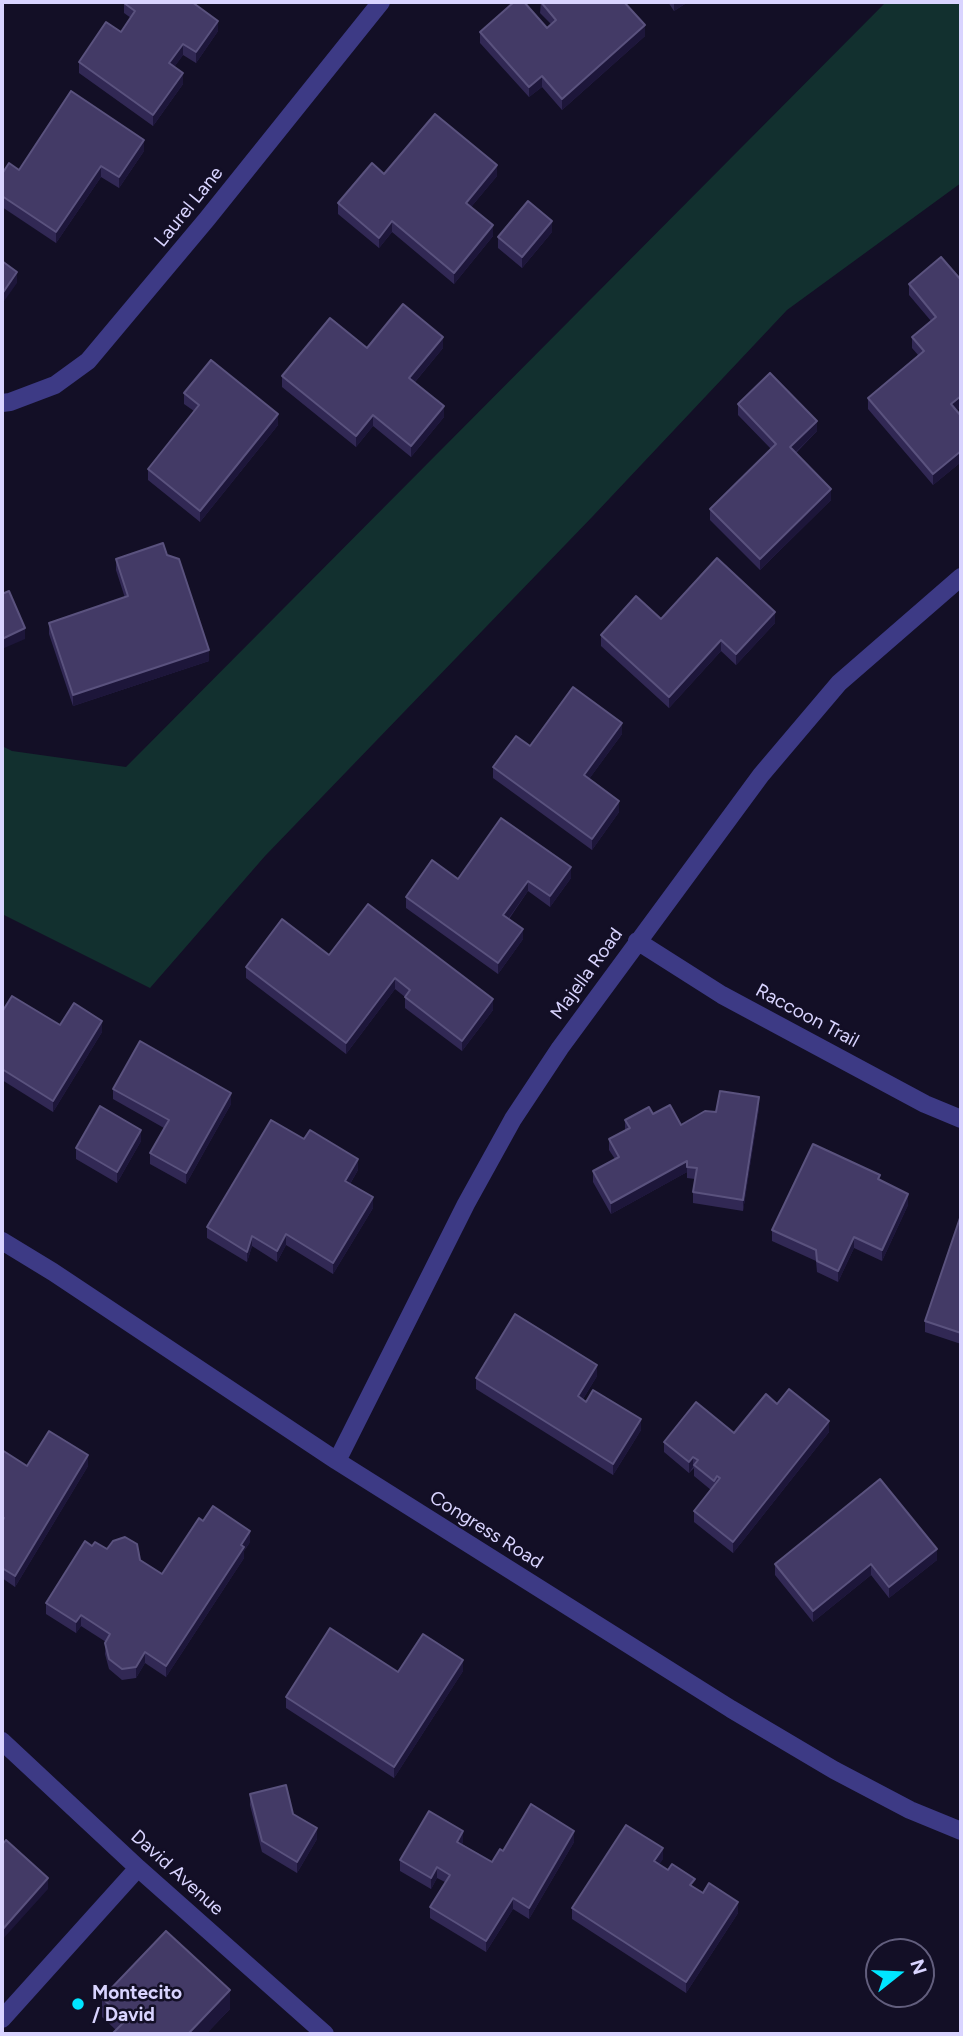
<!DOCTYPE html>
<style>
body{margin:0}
#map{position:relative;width:963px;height:2036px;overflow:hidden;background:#130f26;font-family:Figtree,sans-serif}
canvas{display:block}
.frame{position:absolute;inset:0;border:4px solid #d9d4ff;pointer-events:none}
.north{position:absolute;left:865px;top:1938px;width:70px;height:70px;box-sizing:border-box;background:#130f26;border:2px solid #625e7d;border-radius:50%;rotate:72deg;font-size:19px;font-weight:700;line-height:28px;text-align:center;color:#d9d4ff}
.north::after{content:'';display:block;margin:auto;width:24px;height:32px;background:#00e5ff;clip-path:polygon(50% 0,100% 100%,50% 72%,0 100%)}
</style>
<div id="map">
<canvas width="963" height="2036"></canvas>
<div class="frame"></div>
<div class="north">N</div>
</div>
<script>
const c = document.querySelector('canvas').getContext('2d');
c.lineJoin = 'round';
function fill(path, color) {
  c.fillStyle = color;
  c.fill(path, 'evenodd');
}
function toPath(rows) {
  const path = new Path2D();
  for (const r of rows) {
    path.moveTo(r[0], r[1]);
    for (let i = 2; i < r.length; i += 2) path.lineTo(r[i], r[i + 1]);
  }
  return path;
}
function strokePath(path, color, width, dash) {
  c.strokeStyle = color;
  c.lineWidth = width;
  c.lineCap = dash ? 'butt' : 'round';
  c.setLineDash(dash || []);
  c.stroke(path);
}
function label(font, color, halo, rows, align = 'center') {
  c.font = font + ' Figtree,sans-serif';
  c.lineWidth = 5;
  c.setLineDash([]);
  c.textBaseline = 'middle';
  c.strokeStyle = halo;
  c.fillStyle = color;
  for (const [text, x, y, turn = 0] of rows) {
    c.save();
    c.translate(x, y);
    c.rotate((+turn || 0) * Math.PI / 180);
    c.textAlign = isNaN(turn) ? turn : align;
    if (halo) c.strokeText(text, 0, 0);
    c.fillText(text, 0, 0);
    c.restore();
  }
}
fill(toPath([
 [886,2,961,2,961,183,787,310,593,516,265,856,150,988,2,914,2,746,12,751,126,767]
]), '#12302f');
strokePath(toPath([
 [2,403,10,402,55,385,88,361,207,219,381,2],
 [637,941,722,995,925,1104,961,1119],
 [2,1241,53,1272,337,1461,731,1709,834,1770,910,1810,961,1831],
 [337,1461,466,1204,513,1119,560,1048,761,775,839,683,961,577],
 [2,1741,138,1868,325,2034],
 [2,2019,138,1868]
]), '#3d3a85', 18);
fill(toPath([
 [541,2,645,36,562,110,542,87,529,97,480,43,480,32,547,28,551,24,540,13],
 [668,2,688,2,674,11],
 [124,3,218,31,196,63,183,55,174,67,183,84,153,126,79,73,79,62,121,32,131,18,124,13],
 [144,151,119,188,101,177,56,243,2,207,2,174,19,170],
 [384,174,497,176,471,207,493,236,454,284,392,232,379,248,338,214,338,203],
 [552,232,522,268,498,248,498,237],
 [961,280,961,407,957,410,961,416,961,462,933,485,868,409,868,398,918,355,912,348,912,337,931,321,909,295,909,284],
 [367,348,443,348,415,382,444,417,411,457,373,426,356,447,282,387,282,376],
 [184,393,278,425,200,522,148,480,148,469,194,411,184,404],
 [738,404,817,431,796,453,831,500,760,570,710,520,710,509,771,449,738,415],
 [167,555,209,661,73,706,49,634,49,623,125,598,116,570,116,559],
 [661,619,775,623,736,665,721,651,669,708,601,646,601,635],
 [622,734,589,779,619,812,592,850,493,778,493,767,530,746],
 [571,878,550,907,528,891,509,919,523,939,498,974,406,908,406,897,458,879],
 [329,955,493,1010,462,1051,405,1008,405,997,395,989,346,1054,246,978,246,967],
 [2,1012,60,1025,102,1032,53,1112,2,1080],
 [113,1089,231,1104,186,1184,150,1164,150,1153,164,1128,113,1099],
 [759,1108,743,1211,693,1203,693,1192,695,1179,687,1178,687,1172,611,1214,593,1182,593,1171,615,1159,609,1150,609,1139,625,1130,625,1120,653,1114,681,1125,716,1112],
 [304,1139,358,1170,350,1184,373,1208,333,1274,286,1245,277,1262,252,1246,247,1262,207,1238,207,1227],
 [141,1141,117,1183,76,1159,76,1148],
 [880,1180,908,1205,882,1261,854,1248,838,1282,817,1272,816,1261,772,1241,772,1230],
 [961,1215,961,1344,925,1332,925,1321],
 [597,1376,583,1399,641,1430,613,1475,476,1389,476,1378],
 [777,1404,829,1432,733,1553,694,1522,694,1511,711,1490,694,1476,694,1468,689,1473,664,1452,664,1442,734,1433],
 [2,1450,27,1466,88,1466,15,1587,2,1578],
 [250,1542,244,1551,244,1558,166,1677,145,1663,136,1678,122,1680,109,1669,105,1654,106,1642,81,1626,76,1633,46,1614,46,1603,92,1546,140,1560,162,1574],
 [937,1560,889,1598,871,1575,813,1622,775,1575,775,1564],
 [463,1671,394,1778,286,1708,286,1697,398,1672],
 [250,1794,293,1814,317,1839,297,1873,262,1852,250,1805],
 [463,1842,462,1844,492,1862,503,1851,574,1842,529,1919,513,1909,486,1952,430,1918,430,1907,445,1882,437,1878,431,1889,400,1871,400,1860],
 [663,1859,659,1864,695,1888,738,1913,686,1993,572,1919,572,1908],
 [102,1998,230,2009,206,2034,112,2034,116,2030,102,2017]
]), '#312854');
fill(toPath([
 [674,2,688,2,674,11],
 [218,21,218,31,196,63,196,52],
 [645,25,645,36,562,110,562,99],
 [183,44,183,55,169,74,169,63],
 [183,73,183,84,153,126,153,115],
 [542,76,542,87,529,97,529,87],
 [144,140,144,151,119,188,119,177],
 [497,165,497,176,466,213,466,203],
 [101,166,101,177,56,243,56,232],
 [392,221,392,232,379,248,379,238],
 [552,221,552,232,522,268,522,257],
 [493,225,493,236,454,284,454,273],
 [17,272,17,283,2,304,2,294],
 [443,337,443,348,409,389,409,378],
 [961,396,961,407,951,415,951,404],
 [444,406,444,417,411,457,411,446],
 [278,414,278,425,200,522,200,511],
 [373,415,373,426,356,447,356,436],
 [817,421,817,431,790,458,790,447],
 [961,451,961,462,933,485,933,474],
 [831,489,831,500,760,570,760,559],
 [775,612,775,623,736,665,736,654],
 [25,628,25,639,2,649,2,639],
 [721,640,721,651,669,708,669,697],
 [209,650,209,661,73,706,73,695],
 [622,723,622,734,584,786,584,775],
 [619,801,619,812,592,850,592,839],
 [571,867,571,878,550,907,550,896],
 [528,881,528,891,503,926,503,915],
 [523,929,523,939,498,974,498,963],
 [395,978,395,989,346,1054,346,1043],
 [493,999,493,1010,462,1051,462,1041],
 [102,1021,102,1032,53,1112,53,1101],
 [231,1093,231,1104,186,1184,186,1173],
 [759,1097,759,1108,743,1211,743,1200],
 [141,1130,141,1141,117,1183,117,1172],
 [358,1159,358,1170,345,1192,345,1181],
 [687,1161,687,1172,611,1214,611,1203],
 [908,1194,908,1205,882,1261,882,1250],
 [373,1197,373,1208,333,1274,333,1263],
 [286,1234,286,1245,277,1262,277,1251],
 [252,1236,252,1246,247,1262,247,1252],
 [854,1237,854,1248,838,1282,838,1271],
 [597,1365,597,1376,578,1407,578,1396],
 [641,1419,641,1430,613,1475,613,1464],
 [829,1421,829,1432,733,1553,733,1542],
 [88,1455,88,1466,15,1587,15,1576],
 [693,1457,693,1467,689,1473,689,1462],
 [250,1531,250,1542,244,1551,244,1558,166,1677,166,1666],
 [937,1549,937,1560,889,1598,889,1587],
 [871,1564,871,1575,813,1622,813,1611],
 [81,1615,81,1626,76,1633,76,1622],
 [145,1652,145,1663,136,1678,136,1667],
 [463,1660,463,1671,394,1778,394,1767],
 [317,1828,317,1839,297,1873,297,1862],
 [463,1831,463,1842,457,1852,457,1842],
 [574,1831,574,1842,529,1919,529,1908],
 [663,1848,663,1859,654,1872,654,1861],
 [437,1867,437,1878,431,1889,431,1878],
 [48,1878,48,1889,2,1940,2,1930],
 [513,1898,513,1909,486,1952,486,1941],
 [738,1902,738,1913,686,1993,686,1982],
 [230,1990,230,2009,206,2034,188,2034]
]), '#1d163a');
const building = toPath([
 [125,2,192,2,218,21,196,52,183,44,169,63,183,73,153,115,79,62,106,22,121,32,135,11,124,3,125,2],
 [514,2,524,2,547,28,556,20,541,2,624,2,645,25,562,99,542,76,529,87,480,32,514,2],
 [71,91,144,140,119,177,101,166,56,232,2,196,2,174,9,163,19,170,71,91],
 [435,114,497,165,466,203,493,225,454,273,392,221,379,238,338,203,372,163,384,174,435,114],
 [528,201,552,221,522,257,498,237,528,201],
 [941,257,961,280,961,396,951,404,961,416,961,451,933,474,868,398,924,351,912,337,936,317,909,284,941,257],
 [2,261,17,272,2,294,2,261],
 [403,304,443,337,409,378,444,406,411,446,373,415,356,436,282,376,330,318,367,348,403,304],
 [211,360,278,414,200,511,148,469,199,405,184,393,211,360],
 [770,373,817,421,790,447,831,489,760,559,710,509,776,444,738,404,770,373],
 [163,543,167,555,179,559,209,650,73,695,49,623,128,596,116,559,163,543],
 [717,558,775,612,736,654,721,640,669,697,601,635,636,596,661,619,717,558],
 [9,591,25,628,2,639,2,594,9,591],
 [573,687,622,723,584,775,619,801,592,839,493,767,516,736,530,746,573,687],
 [501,818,571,867,550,896,528,881,503,915,523,929,498,963,406,897,432,860,458,879,501,818],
 [368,904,493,999,462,1041,405,997,410,990,395,978,346,1043,246,967,282,919,329,955,368,904],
 [12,996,60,1025,74,1003,102,1021,53,1101,2,1069,2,1012,12,996],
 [140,1041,231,1093,186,1173,150,1153,169,1120,113,1089,140,1041],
 [720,1091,759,1097,743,1200,693,1192,697,1168,687,1167,687,1161,611,1203,593,1171,619,1157,609,1139,630,1128,625,1120,649,1107,653,1114,670,1105,681,1125,705,1111,716,1112,720,1091],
 [100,1106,141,1130,117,1172,76,1148,100,1106],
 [271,1120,304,1139,310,1130,358,1159,345,1181,373,1197,333,1263,286,1234,277,1251,252,1236,247,1252,207,1227,271,1120],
 [813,1144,880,1175,878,1179,908,1194,882,1250,854,1237,838,1271,817,1261,816,1250,772,1230,813,1144],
 [961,1215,961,1333,925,1321,961,1215],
 [515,1314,597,1365,578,1396,586,1402,593,1390,641,1419,613,1464,476,1378,515,1314],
 [789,1389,829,1421,733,1542,694,1511,720,1478,717,1476,714,1481,694,1465,698,1460,693,1457,689,1462,664,1442,696,1402,734,1433,766,1394,777,1404,789,1389],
 [49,1431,88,1455,15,1576,2,1568,2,1522,4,1518,2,1517,2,1450,27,1466,49,1431],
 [880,1479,937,1549,889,1587,871,1564,813,1611,775,1564,880,1479],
 [213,1506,250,1531,241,1545,244,1547,166,1666,145,1652,136,1667,122,1669,109,1659,105,1643,110,1634,81,1615,76,1622,46,1603,85,1541,92,1546,95,1542,107,1549,113,1541,125,1537,137,1544,140,1560,162,1574,199,1518,203,1521,213,1506],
 [330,1628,398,1672,423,1634,463,1660,394,1767,286,1697,330,1628],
 [286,1785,293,1814,317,1828,297,1862,262,1841,250,1794,286,1785],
 [531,1804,574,1831,529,1908,513,1898,486,1941,430,1907,450,1875,437,1867,431,1878,400,1860,429,1811,463,1831,457,1842,492,1862,500,1849,503,1851,531,1804],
 [626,1825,663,1848,654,1861,668,1870,672,1864,695,1879,690,1885,703,1893,709,1883,738,1902,686,1982,572,1908,626,1825],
 [6,1840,48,1878,2,1930,2,1845,6,1840],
 [166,1931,230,1990,188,2034,112,2034,126,2020,102,1998,166,1931]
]);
fill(building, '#433a66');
strokePath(building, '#5a527e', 2);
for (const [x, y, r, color] of [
 [78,2004,7,"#00e5ff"]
]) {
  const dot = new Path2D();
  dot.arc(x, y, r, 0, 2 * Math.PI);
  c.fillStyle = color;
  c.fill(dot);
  strokePath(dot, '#130f26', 2.5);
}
label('19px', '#d9d4ff', '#130f26', [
 ["Laurel Lane",189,207,-51],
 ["Majella Road",587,974,-54],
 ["Raccoon Trail",807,1016,28],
 ["Congress Road",486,1530,32],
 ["David Avenue",177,1873,42]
]);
label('bold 19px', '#d9d4ff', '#130f26', [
 ["Montecito",92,1993],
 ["/ David",92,2015]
], 'left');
</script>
